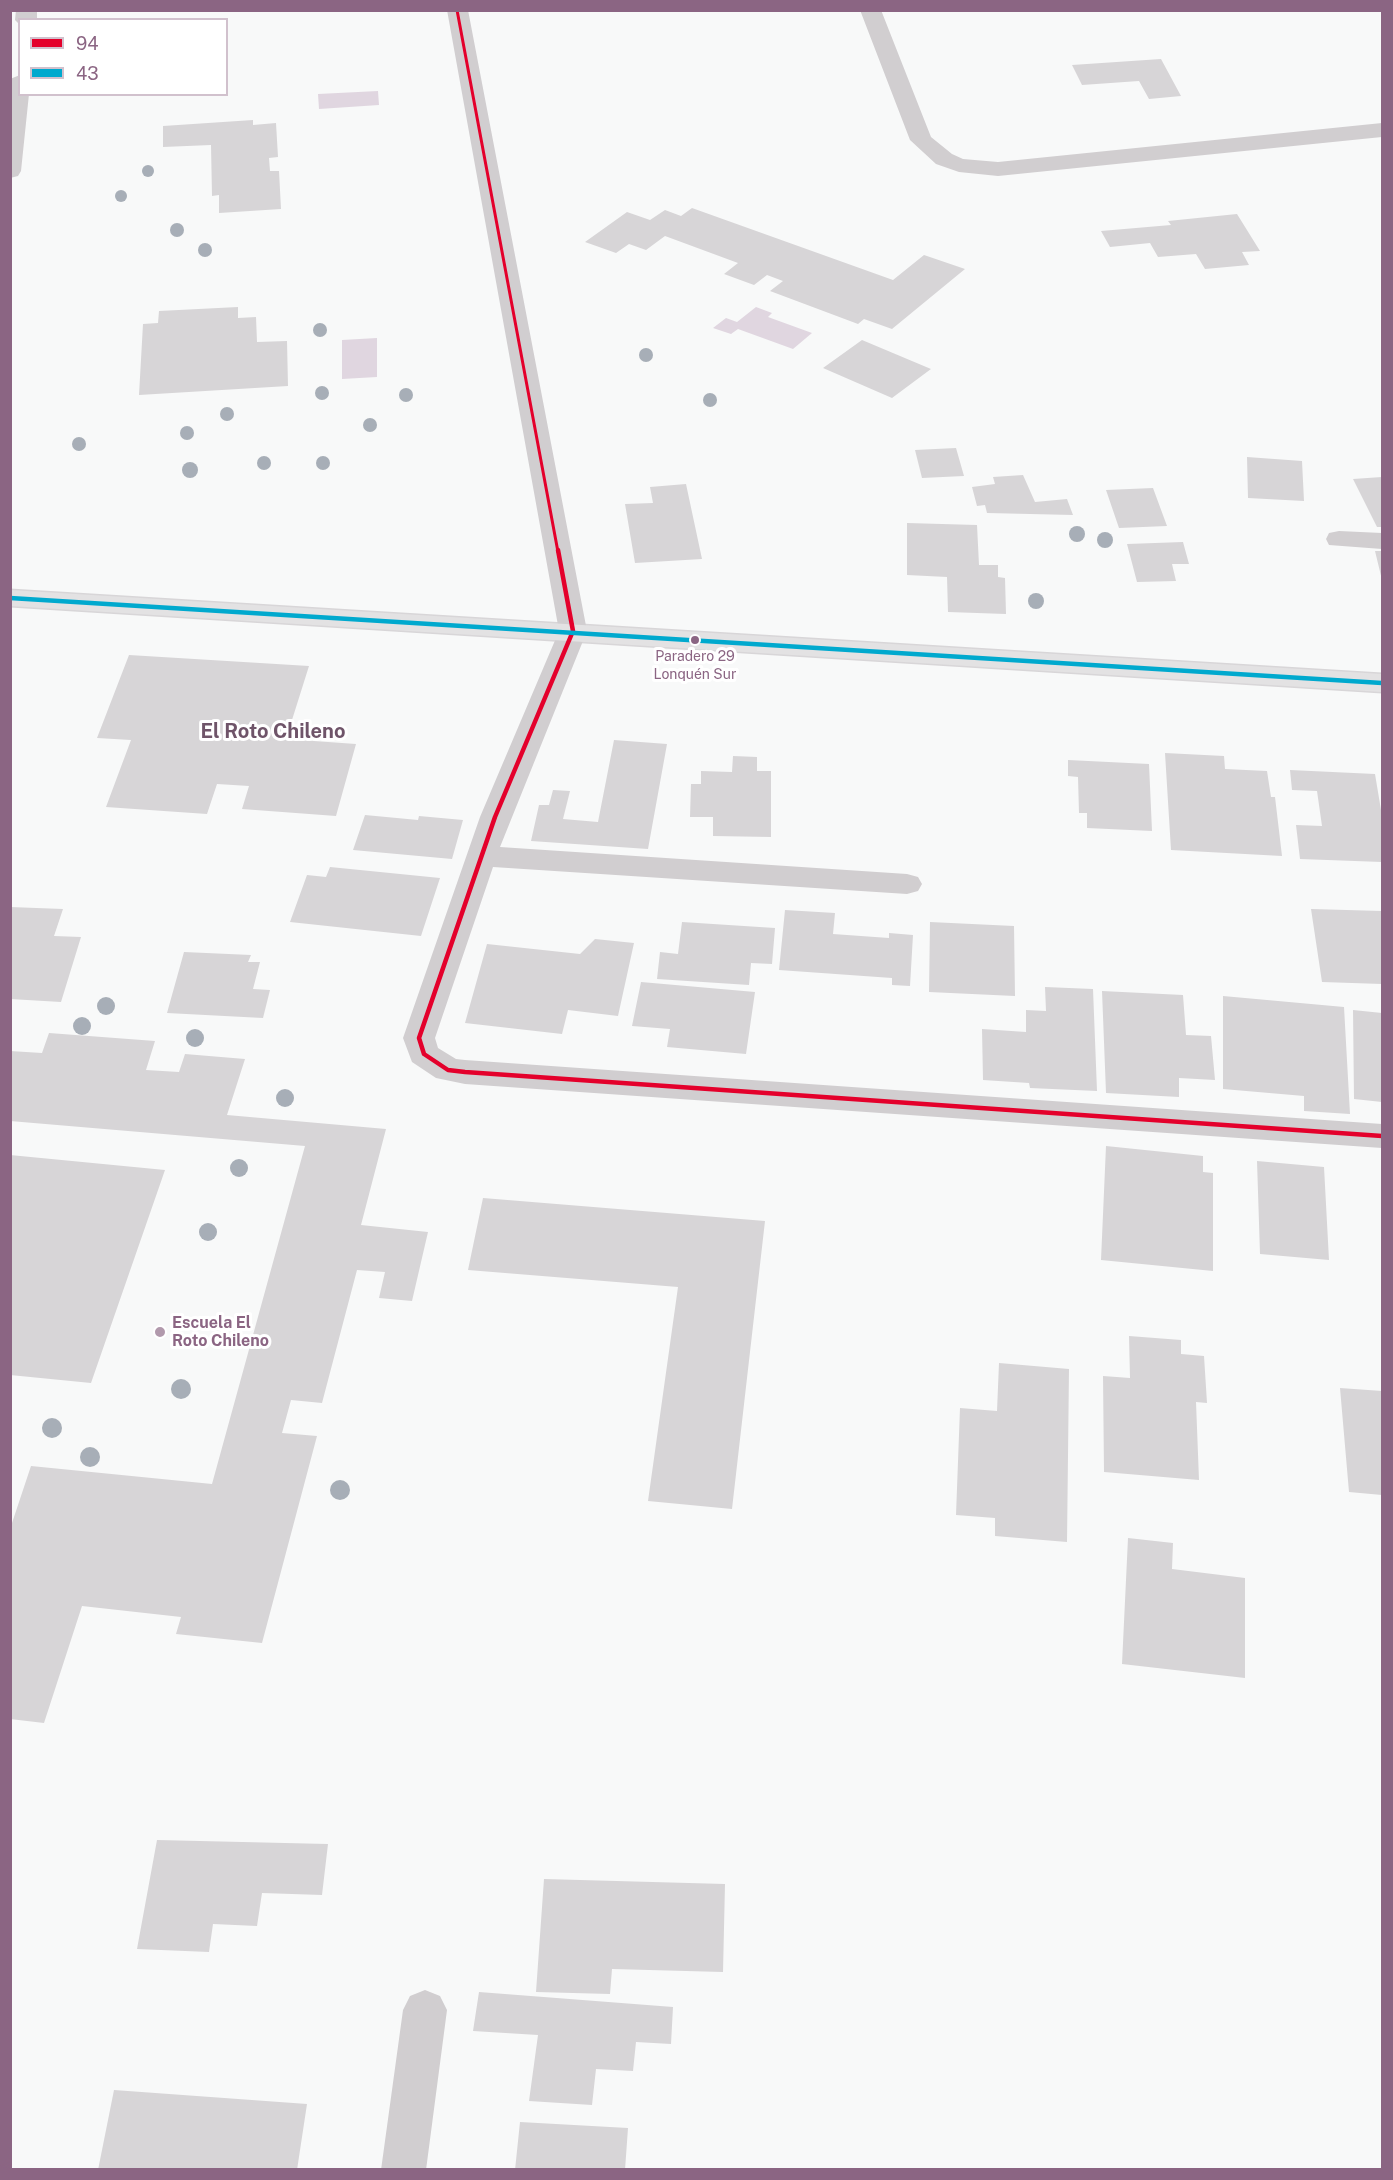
<!DOCTYPE html>
<meta charset="utf-8">
<style>
body{margin:0}
#map{position:relative;width:1393px;height:2180px;overflow:hidden;background:#f8f9f9;font-family:"Public Sans",sans-serif}
canvas{display:block}
.frame{position:absolute;inset:0;border:12px solid #8b6583;pointer-events:none}
.legend{position:absolute;left:18px;top:18px;width:210px;height:78px;box-sizing:border-box;background:#fff;border:2px solid #d1c1cd;margin:0;padding:8px 10px;list-style:none;font-size:18px;color:#8b6583}
.legend li{display:flex;align-items:center;gap:12px;height:30px}
.legend b{width:30px;border:2px solid #d1c1cd}
</style>
<div id="map">
<canvas width="1393" height="2180"></canvas>
<div class="frame"></div>
<ul class="legend">
<li><b style="height:8px;background:#e4002b"></b>94</li>
<li><b style="height:8px;background:#00a9ce"></b>43</li>
</ul>
</div>
<script>
const c = document.querySelector('canvas').getContext('2d');
c.lineJoin = 'round';
function fill(path, color) {
  c.fillStyle = color;
  c.fill(path, 'evenodd');
}
function toPath(rows) {
  const path = new Path2D();
  for (const r of rows) {
    path.moveTo(r[0], r[1]);
    for (let i = 2; i < r.length; i += 2) path.lineTo(r[i], r[i + 1]);
  }
  return path;
}
function strokePath(path, color, width, dash) {
  c.strokeStyle = color;
  c.lineWidth = width;
  c.lineCap = dash ? 'butt' : 'round';
  c.setLineDash(dash || []);
  c.stroke(path);
}
function label(font, color, halo, rows, align = 'center') {
  c.font = font + ' "Public Sans",sans-serif';
  c.lineWidth = 6;
  c.setLineDash([]);
  c.textBaseline = 'middle';
  c.strokeStyle = halo;
  c.fillStyle = color;
  for (const [text, x, y, turn = 0] of rows) {
    c.save();
    c.translate(x, y);
    c.rotate((+turn || 0) * Math.PI / 180);
    c.textAlign = isNaN(turn) ? turn : align;
    if (halo) c.strokeText(text, 0, 0);
    c.fillText(text, 0, 0);
    c.restore();
  }
}
fill(toPath([
 [378,91,379,105,319,109,318,94],
 [756,307,772,313,768,317,812,333,793,349,738,329,731,334,713,328,726,318,737,322],
 [377,338,377,377,342,379,342,340]
]), '#e0d6e0');
fill(toPath([
 [1161,59,1181,96,1149,99,1139,81,1082,85,1072,65],
 [253,120,253,125,276,123,278,157,269,158,270,171,279,171,281,209,219,213,219,195,212,196,211,145,163,147,163,126],
 [692,208,893,280,924,255,965,269,892,329,864,319,858,324,770,291,783,281,767,275,754,285,724,274,738,263,665,236,646,250,629,244,616,253,585,242,627,212,650,220,665,210,681,216],
 [1237,214,1260,251,1242,252,1249,265,1205,269,1196,254,1158,257,1150,243,1110,247,1101,231,1171,225,1168,221],
 [238,307,238,318,256,317,257,342,287,341,288,386,139,395,143,324,158,323,159,311],
 [862,340,931,369,892,398,823,368],
 [956,448,964,476,922,478,915,450],
 [1247,457,1302,461,1304,501,1248,498],
 [1023,475,1035,502,1067,499,1073,515,987,513,985,505,977,506,972,487,995,484,993,477],
 [1382,477,1382,527,1377,527,1353,479],
 [686,484,702,559,635,563,625,504,653,503,650,487],
 [1153,488,1167,526,1119,528,1106,490],
 [907,523,977,525,979,565,998,565,998,577,1005,578,1006,614,948,612,947,577,907,575],
 [1183,542,1189,564,1172,564,1176,581,1137,582,1127,544],
 [1375,551,1382,551,1382,580],
 [129,655,309,666,286,739,356,744,336,816,242,809,249,786,217,784,207,814,106,807,131,740,97,738],
 [614,740,667,744,648,849,531,841,539,805,549,805,553,790,570,791,563,819,598,822],
 [1165,753,1224,756,1225,769,1267,771,1271,797,1275,797,1282,856,1171,850],
 [733,756,757,757,757,771,771,771,771,837,713,836,713,817,690,817,691,784,701,784,701,771,732,772],
 [1068,760,1149,764,1152,831,1087,828,1087,813,1079,813,1078,777,1068,776],
 [1290,770,1375,774,1382,816,1382,862,1300,859,1296,825,1322,826,1317,791,1292,790],
 [365,815,418,820,419,816,463,820,452,859,353,850],
 [330,867,440,878,421,936,290,922,307,875,326,877],
 [10,907,63,909,54,936,81,937,61,1002,10,999],
 [1311,909,1382,911,1382,984,1322,982],
 [785,910,835,913,833,934,889,938,889,933,913,935,910,986,892,985,892,978,779,970],
 [682,922,775,928,772,964,751,963,749,985,657,979,660,952,678,954],
 [930,922,1014,926,1015,996,929,992],
 [595,939,634,943,618,1016,568,1010,562,1034,465,1023,487,944,580,954],
 [184,952,251,955,248,962,260,962,253,989,270,990,263,1018,167,1013],
 [641,982,755,992,746,1054,667,1047,670,1029,632,1026],
 [1045,987,1093,989,1097,1091,1030,1088,1029,1083,983,1080,982,1029,1026,1032,1026,1010,1046,1011],
 [1102,991,1183,995,1186,1035,1211,1036,1215,1080,1179,1078,1179,1097,1106,1093],
 [1223,996,1344,1007,1350,1114,1304,1111,1304,1096,1223,1089],
 [1353,1010,1382,1013,1382,1102,1354,1099],
 [49,1033,155,1041,146,1070,179,1072,185,1054,245,1059,227,1115,386,1129,361,1225,428,1232,412,1301,379,1298,385,1272,357,1270,322,1403,291,1400,282,1433,317,1436,262,1643,176,1634,181,1617,82,1606,44,1723,10,1719,10,1529,31,1466,212,1484,305,1146,10,1121,10,1051,42,1053],
 [1106,1146,1203,1156,1203,1172,1213,1173,1213,1271,1101,1260],
 [10,1155,165,1170,91,1383,10,1375],
 [1257,1161,1324,1167,1329,1260,1260,1254],
 [483,1198,765,1221,732,1509,648,1501,678,1287,468,1270],
 [1129,1336,1181,1340,1181,1354,1204,1356,1207,1403,1196,1402,1199,1480,1104,1472,1103,1376,1130,1378],
 [999,1363,1069,1369,1067,1542,995,1536,995,1518,956,1515,960,1408,997,1411],
 [1340,1388,1382,1391,1382,1495,1349,1492],
 [1128,1538,1173,1543,1172,1569,1245,1578,1245,1678,1122,1664],
 [157,1840,328,1844,322,1895,262,1893,257,1926,213,1924,209,1952,137,1949],
 [544,1879,725,1884,723,1972,612,1969,610,1994,536,1992],
 [479,1992,673,2007,671,2044,636,2042,633,2071,596,2069,592,2105,529,2101,538,2035,473,2031],
 [114,2090,307,2104,297,2170,98,2170],
 [520,2122,628,2128,625,2170,515,2170]
]), '#d7d5d7');
const primary = toPath([
 [10,590,1382,674,1382,692,10,606,10,590]
]);
strokePath(primary, '#d8d6d8', 3);
fill(toPath([
 [16,10,37,10,37,20,20,20,19,24,15,20,16,10],
 [447,10,468,10,587,631,500,847,907,874,918,877,922,884,918,891,907,894,493,867,435,1038,438,1048,456,1059,465,1060,1382,1124,1382,1148,465,1084,436,1078,412,1062,403,1038,480,817,559,631,447,10],
 [860,10,881,10,931,137,952,154,963,159,998,162,1382,123,1382,137,998,176,959,172,936,164,910,140,860,10],
 [20,75,20,94,29,94,21,171,18,176,10,178,10,79,20,75],
 [1339,531,1382,533,1382,549,1329,545,1326,539,1329,533,1339,531],
 [425,1990,440,1996,447,2010,426,2170,381,2170,403,2010,410,1996,425,1990]
]), '#d1ced0');
fill(primary, '#e3e2e3');
strokePath(toPath([
 [457,10,558,552]
]), '#e4002b', 3);
strokePath(toPath([
 [558,550,573,631,495,817,419,1038,424,1054,448,1070,465,1072,1382,1136]
]), '#e4002b', 4.5);
strokePath(toPath([
 [10,598,1382,683]
]), '#00a9ce', 4.5);
c.fillStyle = '#a7aeb7';
for (const [x, y, r] of [
 [148,171,6],
 [121,196,6],
 [177,230,7],
 [205,250,7],
 [320,330,7],
 [646,355,7],
 [322,393,7],
 [406,395,7],
 [710,400,7],
 [227,414,7],
 [370,425,7],
 [187,433,7],
 [79,444,7],
 [264,463,7],
 [323,463,7],
 [190,470,8],
 [1077,534,8],
 [1105,540,8],
 [1036,601,8],
 [106,1006,9],
 [82,1026,9],
 [195,1038,9],
 [285,1098,9],
 [239,1168,9],
 [208,1232,9],
 [181,1389,10],
 [52,1428,10],
 [90,1457,10],
 [340,1490,10]
]) {
  c.beginPath();
  c.arc(x, y, r, 0, 2 * Math.PI);
  c.fill();
}
for (const [x, y, r, color] of [
 [695,640,5,"#8b6583"],
 [160,1332,6,"#b199ac"]
]) {
  const dot = new Path2D();
  dot.arc(x, y, r, 0, 2 * Math.PI);
  c.fillStyle = color;
  c.fill(dot);
  strokePath(dot, '#fff', 2);
}
label('14px', '#8b6583', '#fff', [
 ["Paradero 29",695,657],
 ["Lonquén Sur",695,675]
]);
label('bold 16px', '#8b6583', '#fff', [
 ["Escuela El",172,1323],
 ["Roto Chileno",172,1341]
], 'left');
label('bold 20px', '#6f5469', '#fff', [
 ["El Roto Chileno",273,732]
]);
</script>
